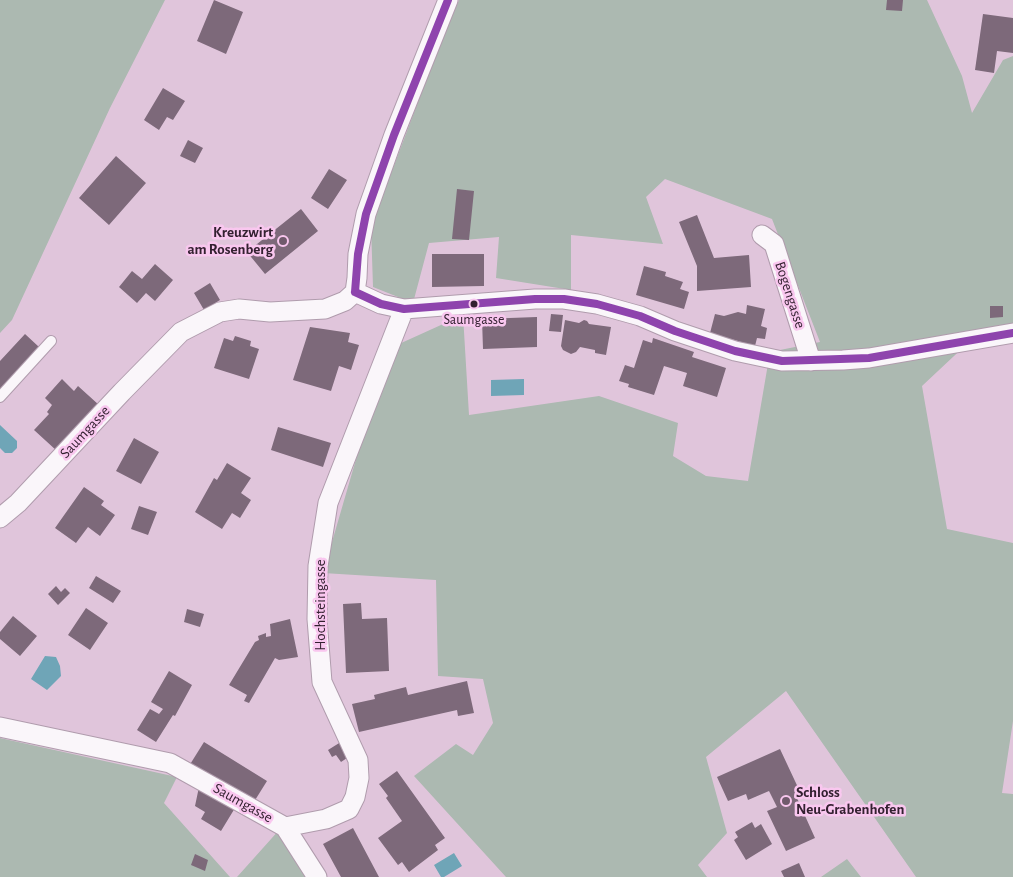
<!DOCTYPE html>
<style>
body{margin:0}
canvas{display:block;background:#e0c5db}
</style>
<canvas width="1013" height="877"></canvas>
<script>
const c = document.querySelector('canvas').getContext('2d');
c.lineJoin = 'round';
function fill(path, color) {
  c.fillStyle = color;
  c.fill(path, 'evenodd');
}
function toPath(rows) {
  const path = new Path2D();
  for (const r of rows) {
    path.moveTo(r[0], r[1]);
    for (let i = 2; i < r.length; i += 2) path.lineTo(r[i], r[i + 1]);
  }
  return path;
}
function strokePath(path, color, width, dash) {
  c.strokeStyle = color;
  c.lineWidth = width;
  c.lineCap = dash ? 'butt' : 'round';
  c.setLineDash(dash || []);
  c.stroke(path);
}
function label(font, color, halo, rows, align = 'center') {
  c.font = font + ' "Alegreya Sans",sans-serif';
  c.lineWidth = 5;
  c.setLineDash([]);
  c.textBaseline = 'middle';
  c.strokeStyle = halo;
  c.fillStyle = color;
  for (const [text, x, y, turn = 0] of rows) {
    c.save();
    c.translate(x, y);
    c.rotate((+turn || 0) * Math.PI / 180);
    c.textAlign = isNaN(turn) ? turn : align;
    if (halo) c.strokeText(text, 0, 0);
    c.fillText(text, 0, 0);
    c.restore();
  }
}
fill(toPath([
 [0,0,165,0,110,108,12,320,0,333],
 [459,0,927,0,962,76,972,113,1003,60,1013,56,1013,331,970,341,922,386,947,529,1013,543,1013,721,1002,793,1013,794,1013,877,916,877,786,691,706,757,727,833,698,865,707,877,506,877,414,776,456,744,473,755,493,723,483,679,438,676,436,580,323,573,388,349,463,315,469,415,599,396,678,423,673,456,706,476,748,481,770,352,820,342,772,219,665,179,646,197,663,244,571,235,571,290,496,278,499,237,429,243,413,303,373,287,371,226,437,52],
 [0,738,177,777,164,803,230,877,0,877],
 [280,829,310,877,237,877],
 [847,859,861,877,821,877]
]), '#acb9b1');
fill(toPath([
 [524,379,524,395,491,396,491,380],
 [0,425,17,441,17,448,12,453,5,453,0,448],
 [45,656,56,657,60,666,61,676,47,690,31,679],
 [454,853,462,866,444,877,441,877,434,865]
]), '#6fa5b7');
fill(toPath([
 [214,0,243,12,226,54,197,41],
 [887,0,903,0,902,11,886,10],
 [983,14,1013,18,1013,53,997,51,994,73,975,70],
 [163,88,185,101,173,120,167,117,159,130,144,120],
 [188,140,203,148,195,163,180,156],
 [116,156,146,183,109,225,79,198],
 [329,169,347,180,328,209,311,198],
 [457,189,474,191,469,240,452,239],
 [301,209,318,231,265,274,247,252],
 [697,215,714,258,749,255,751,287,697,291,697,266,679,222],
 [432,254,484,254,484,286,432,287],
 [155,264,173,280,155,301,146,293,137,303,119,287,132,271,142,279],
 [644,266,666,272,665,276,683,282,680,289,689,292,684,309,636,295],
 [210,283,220,300,204,310,194,293],
 [747,305,765,309,761,326,767,328,765,339,757,338,755,346,710,333,715,314,724,316,738,312,746,314],
 [990,306,1003,306,1003,317,990,318],
 [551,314,563,315,561,332,549,331],
 [537,317,537,347,483,349,482,319],
 [565,320,579,323,584,320,587,321,589,324,611,327,606,355,595,353,595,350,580,347,576,352,571,354,563,350,561,346],
 [310,327,350,333,348,342,359,345,351,370,339,366,331,391,293,380],
 [25,334,39,347,0,389,0,361],
 [235,336,251,341,250,346,259,349,249,379,214,368,224,338,233,341],
 [653,338,694,352,692,357,726,368,717,397,683,386,687,373,664,366,654,395,628,387,629,384,619,381,625,365,634,368,643,340,652,343],
 [62,379,74,391,78,386,99,405,57,451,34,430,49,414,47,412,52,405,45,398],
 [278,427,331,443,323,467,271,450],
 [134,438,159,452,141,484,116,471],
 [227,463,251,478,241,493,251,500,240,518,232,513,222,529,195,512,214,478,217,480],
 [84,487,104,501,101,505,115,515,100,536,88,527,76,543,55,528],
 [139,506,157,512,148,535,131,529],
 [96,576,121,591,113,603,89,588],
 [56,586,61,592,65,588,70,593,58,605,48,594],
 [361,603,362,619,387,618,389,671,346,673,343,604],
 [86,608,108,623,90,650,68,635],
 [187,609,204,614,200,627,184,622],
 [13,616,37,636,20,656,0,639,0,632],
 [290,619,298,657,279,660,275,658,249,703,244,701,247,695,229,685,255,642,259,640,258,636,266,633,266,637,271,636,270,624],
 [169,671,192,685,175,716,173,715,156,742,137,730,150,709,159,714,163,709,151,702],
 [467,681,474,713,458,716,457,710,359,732,352,704,375,699,374,695,406,687,408,695],
 [344,740,353,754,341,762,336,755,332,757,328,750],
 [204,742,267,781,252,805,189,766],
 [780,749,802,796,797,798,815,838,786,851,767,811,777,807,769,791,748,800,746,794,728,801,717,777],
 [397,771,445,838,435,845,438,850,409,872,402,862,398,865,378,838,402,821,386,798,388,796,379,784],
 [199,787,235,808,221,831,201,819,205,812,195,806],
 [752,822,755,828,761,824,772,844,746,860,734,840,738,837,735,832],
 [353,828,379,877,341,877,323,844],
 [195,854,208,860,205,871,191,865],
 [799,863,805,877,784,877,781,871]
]), '#7d697a');
const service = toPath([
 [0,397,51,341]
]);
const minor = toPath([
 [762,235,774,244,811,361],
 [355,292,381,304,404,309,535,299,564,299,597,304,640,316,675,331,735,351,782,361,843,360,869,358,1013,333],
 [0,518,18,503,122,392,181,332,220,312,239,309,270,312,325,309,345,301,355,292,357,278,358,254,366,214,394,135,448,0],
 [0,727,170,763,285,827,317,877],
 [285,827,326,819,349,809,355,797,359,778,358,760,322,682,317,619,318,566,328,503,404,309]
]);
strokePath(service, '#b09cad', 12);
strokePath(minor, '#b09cad', 21);
strokePath(service, '#faf6fa', 10);
strokePath(minor, '#faf6fa', 19);
strokePath(toPath([
 [355,292,381,304,404,309,535,299,564,299,597,304,640,316,675,331,735,351,782,361,869,358,1013,333],
 [355,292,358,254,366,214,394,135,448,0]
]), '#8e44ad', 8);
for (const [x, y, r, color] of [
 [283,241,5,"#705a6c"],
 [474,304,4.5,"#332030"],
 [786,801,5,"#705a6c"]
]) {
  const dot = new Path2D();
  dot.arc(x, y, r, 0, 2 * Math.PI);
  c.fillStyle = color;
  c.fill(dot);
  strokePath(dot, '#f9c7ef', 2);
}
label('14px', '#332030', '#f9c7ef', [
 ["Saumgasse",474,320]
]);
label('bold 15px', '#332030', '#f9c7ef', [
 ["Kreuzwirt",273,232],
 ["am Rosenberg",273,249],
 ["Schloss",796,792,"left"],
 ["Neu-Grabenhofen",796,809,"left"]
], 'right');
label('15px', '#332030', '#f9c7ef', [
 ["Bogengasse",790,295,72],
 ["Saumgasse",85,432,-47],
 ["Hochsteingasse",320,605,-90],
 ["Saumgasse",243,803,29]
]);
</script>
